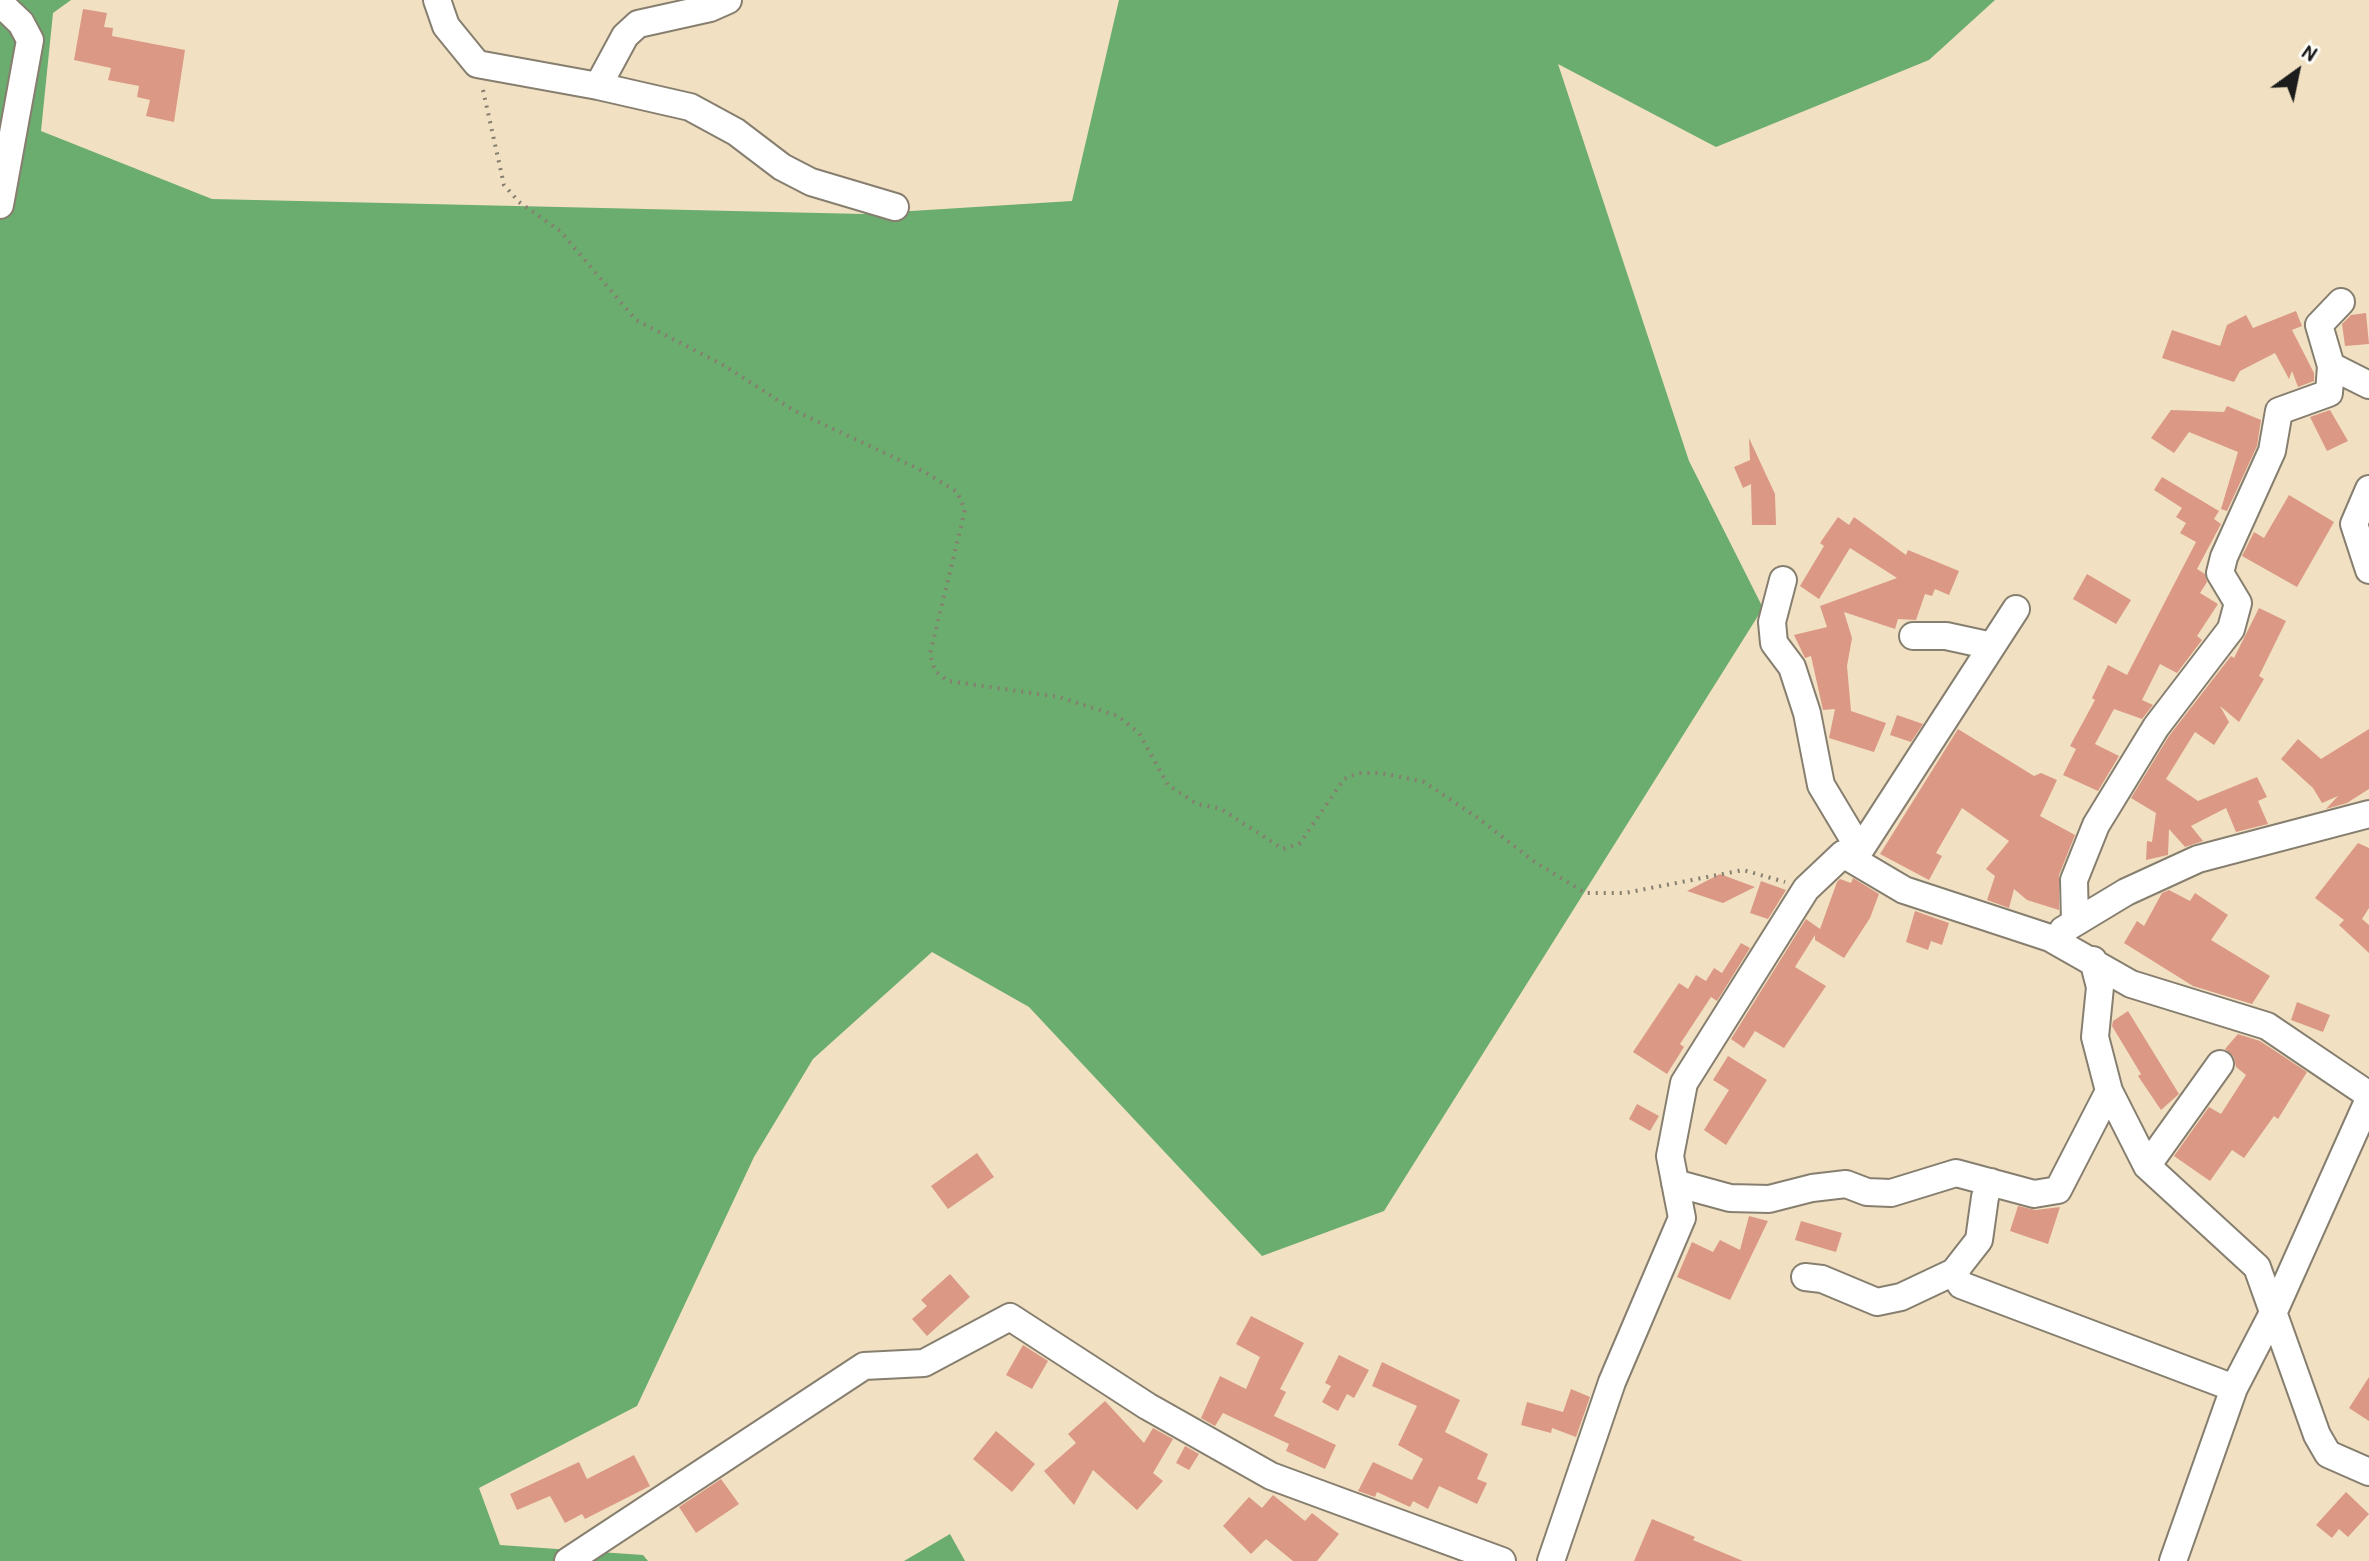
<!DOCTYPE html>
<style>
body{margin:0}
#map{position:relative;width:2369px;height:1561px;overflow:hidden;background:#f1e1c2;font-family:"Patrick Hand",sans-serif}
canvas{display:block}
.north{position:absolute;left:2257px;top:32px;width:80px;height:80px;-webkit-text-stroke:6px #fdfcf7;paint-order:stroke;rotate:33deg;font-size:22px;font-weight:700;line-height:32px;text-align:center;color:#1c1c1c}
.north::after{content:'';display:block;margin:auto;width:28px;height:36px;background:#1c1c1c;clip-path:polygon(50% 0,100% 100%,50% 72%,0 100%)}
</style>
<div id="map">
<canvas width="2369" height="1561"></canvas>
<div class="north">N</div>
</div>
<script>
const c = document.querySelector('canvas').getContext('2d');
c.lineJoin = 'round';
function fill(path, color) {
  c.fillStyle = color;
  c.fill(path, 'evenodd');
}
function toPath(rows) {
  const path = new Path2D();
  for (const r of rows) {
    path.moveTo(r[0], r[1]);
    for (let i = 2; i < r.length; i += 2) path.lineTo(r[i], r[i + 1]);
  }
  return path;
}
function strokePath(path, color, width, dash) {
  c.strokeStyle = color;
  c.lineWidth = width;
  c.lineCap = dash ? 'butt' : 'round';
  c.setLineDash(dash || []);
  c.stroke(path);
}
fill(toPath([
 [0,0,71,0,53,13,41,131,212,199,863,214,1072,201,1119,0,1995,0,1929,60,1716,147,1558,64,1689,461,1763,608,1384,1211,1262,1256,1029,1007,932,952,813,1059,754,1157,637,1406,479,1488,500,1545,643,1555,648,1561,0,1561],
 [950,1534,965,1561,904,1561]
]), '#6bac6f');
fill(toPath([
 [83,9,107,13,104,27,113,28,112,36,185,50,174,122,146,116,150,100,137,97,139,86,108,80,111,68,74,60],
 [2296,311,2302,326,2292,330,2314,373,2314,381,2298,387,2292,371,2289,379,2275,353,2240,371,2234,382,2162,358,2172,330,2220,346,2227,325,2246,315,2253,328],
 [2366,313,2369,344,2345,346,2342,324,2351,315],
 [2227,406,2261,420,2257,446,2227,511,2221,509,2238,452,2189,432,2174,453,2151,438,2171,410,2224,412],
 [2330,410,2348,441,2327,451,2310,417],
 [1749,438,1775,494,1776,525,1752,525,1751,484,1743,488,1734,467,1750,460],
 [2162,477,2219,511,2214,519,2221,524,2197,569,2205,574,2207,582,2200,593,2218,604,2197,636,2202,640,2177,673,2160,664,2142,700,2153,705,2142,719,2114,709,2095,744,2119,756,2098,791,2063,775,2076,749,2070,746,2095,700,2092,698,2108,665,2127,675,2196,542,2180,533,2186,523,2176,517,2182,508,2154,490],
 [2289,495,2334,522,2297,587,2242,556,2254,532,2264,538],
 [1838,517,1849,525,1854,517,1906,555,1908,550,1959,571,1949,595,1935,589,1932,596,1925,594,1916,620,1898,619,1895,629,1844,612,1852,638,1847,666,1851,711,1886,723,1874,752,1829,738,1835,709,1823,710,1811,656,1805,658,1794,635,1827,627,1820,606,1897,578,1850,548,1819,599,1800,586,1824,546,1820,543],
 [2087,574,2131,600,2116,624,2073,599],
 [2259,608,2286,621,2259,676,2264,679,2239,722,2220,706,2229,722,2214,745,2195,732,2166,779,2198,801,2257,777,2267,797,2258,801,2268,824,2236,832,2226,808,2191,826,2203,841,2185,847,2169,829,2168,855,2146,860,2147,841,2152,842,2156,813,2131,798,2169,736,2231,656,2234,658],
 [1897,715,1923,724,1911,742,1890,735],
 [1958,729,2034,776,2041,773,2057,780,2040,816,2075,835,2059,875,2059,910,2027,900,2014,889,2009,908,1987,900,1995,876,1986,869,2009,841,1962,808,1936,853,1942,856,1929,880,1880,854],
 [2369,729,2369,789,2347,803,2326,809,2338,796,2322,803,2313,788,2281,759,2298,739,2321,759],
 [2358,843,2369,848,2369,908,2362,919,2369,925,2369,953,2339,925,2344,920,2315,898],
 [1720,874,1755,887,1723,903,1687,891],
 [1853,878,1879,894,1870,918,1844,958,1815,940,1815,935,1795,967,1826,986,1784,1048,1755,1031,1744,1048,1731,1039,1806,919,1820,929,1837,882,1840,879,1851,883],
 [1761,881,1786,890,1768,919,1750,913],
 [2169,890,2190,901,2195,893,2228,915,2211,940,2270,976,2252,1004,2193,986,2124,943,2137,921,2144,926,2162,893],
 [1915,911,1949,923,1942,945,1931,941,1928,950,1906,942],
 [1741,943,1750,948,1717,1001,1711,997,1680,1044,1684,1047,1667,1074,1633,1052,1679,983,1688,989,1696,975,1706,981,1714,968,1722,973],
 [2297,1002,2330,1015,2323,1032,2291,1020],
 [2128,1011,2179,1094,2161,1110,2138,1076,2141,1074,2112,1026,2113,1021],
 [2238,1034,2260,1041,2307,1072,2278,1119,2274,1116,2244,1158,2232,1150,2210,1181,2174,1156,2209,1107,2221,1114,2246,1075,2236,1067,2234,1057,2225,1049],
 [1728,1056,1767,1080,1726,1145,1704,1130,1729,1090,1713,1080],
 [1637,1104,1659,1116,1650,1131,1629,1119],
 [977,1153,994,1177,948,1209,931,1186],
 [2018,1206,2036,1210,2060,1207,2048,1244,2010,1231],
 [1749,1216,1768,1221,1730,1300,1677,1277,1692,1242,1713,1252,1720,1240,1740,1250],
 [1801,1221,1842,1233,1836,1252,1795,1240],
 [950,1274,970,1297,927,1336,912,1319,927,1306,921,1300],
 [1251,1316,1304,1343,1280,1389,1286,1392,1274,1416,1336,1445,1325,1469,1286,1451,1289,1444,1223,1413,1215,1426,1201,1418,1220,1376,1246,1389,1260,1357,1236,1344],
 [1023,1345,1048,1361,1032,1389,1006,1375],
 [1339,1355,1369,1370,1354,1398,1347,1394,1338,1411,1322,1402,1331,1386,1325,1383],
 [1382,1362,1460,1400,1445,1432,1488,1454,1477,1479,1487,1483,1477,1504,1439,1486,1428,1509,1413,1501,1410,1507,1377,1492,1375,1497,1358,1491,1373,1462,1412,1480,1423,1459,1398,1445,1417,1406,1372,1386],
 [2369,1377,2369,1421,2349,1408],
 [1571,1389,1590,1397,1576,1437,1552,1428,1551,1433,1521,1425,1527,1402,1563,1412],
 [1105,1401,1144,1443,1153,1428,1173,1439,1153,1473,1163,1481,1137,1510,1093,1470,1074,1505,1044,1471,1076,1443,1068,1434],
 [996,1431,1035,1464,1012,1492,973,1459],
 [1185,1446,1199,1454,1189,1470,1176,1463],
 [634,1455,650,1486,585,1519,582,1514,565,1523,550,1496,517,1510,510,1494,579,1462,587,1479],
 [721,1479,739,1504,696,1533,679,1507],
 [2346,1492,2369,1514,2348,1537,2339,1529,2332,1538,2316,1525],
 [1273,1495,1305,1521,1312,1513,1339,1534,1317,1561,1293,1561,1266,1539,1251,1554,1223,1526,1249,1497,1262,1508],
 [1652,1519,1695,1537,1693,1540,1743,1561,1634,1561]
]), '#db9885');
const minor = toPath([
 [437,0,446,26,477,64,598,86,625,36,638,24,710,8,728,0],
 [0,3,21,23,30,40,0,205],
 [598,86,690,107,736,132,782,167,811,182,895,207],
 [2331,366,2319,325,2341,302],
 [2369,489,2354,524,2369,570],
 [1783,580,1772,622,1774,643,1792,667,1807,713,1821,785,1860,850],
 [1913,636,1946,636,1992,646],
 [1843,854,1904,890,2050,938,2131,984,2267,1026,2369,1095],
 [2075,922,2074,880,2096,825,2156,727,2231,629,2238,603,2220,573,2224,557,2272,451,2279,411,2329,393,2331,366,2369,385],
 [2063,930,2126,892,2198,859,2369,814],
 [2093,960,2100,987,2095,1037,2109,1091,2147,1166,2257,1267,2317,1435,2328,1454,2369,1472],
 [2147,1166,2220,1064],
 [1991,1182,1985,1197,1979,1240,1954,1272,1961,1285,2234,1388],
 [1675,1183,1730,1198,1769,1199,1812,1188,1846,1184,1867,1192,1891,1193,1956,1173,2034,1194,2058,1190,2109,1091],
 [1805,1277,1822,1279,1877,1302,1901,1297,1954,1272],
 [568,1561,864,1366,924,1363,1010,1317,1147,1406,1271,1476,1502,1561],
 [1551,1561,1612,1382,1682,1218,1670,1156,1684,1083,1806,889,1843,854,1860,850,2016,609],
 [2173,1561,2234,1388,2275,1309,2369,1099]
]);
strokePath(minor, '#867e6f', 30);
strokePath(toPath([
 [483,90,504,185,519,202,560,231,636,320,725,366,793,410,925,472,957,492,965,510,930,654,935,671,948,681,1059,697,1118,716,1139,733,1168,785,1197,804,1221,809,1283,849,1300,843,1344,779,1358,773,1381,773,1424,782,1478,818,1532,860,1585,893,1625,893,1743,870,1785,882]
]), '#867e6f', 4, [2, 6]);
strokePath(minor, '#fff', 26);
</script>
